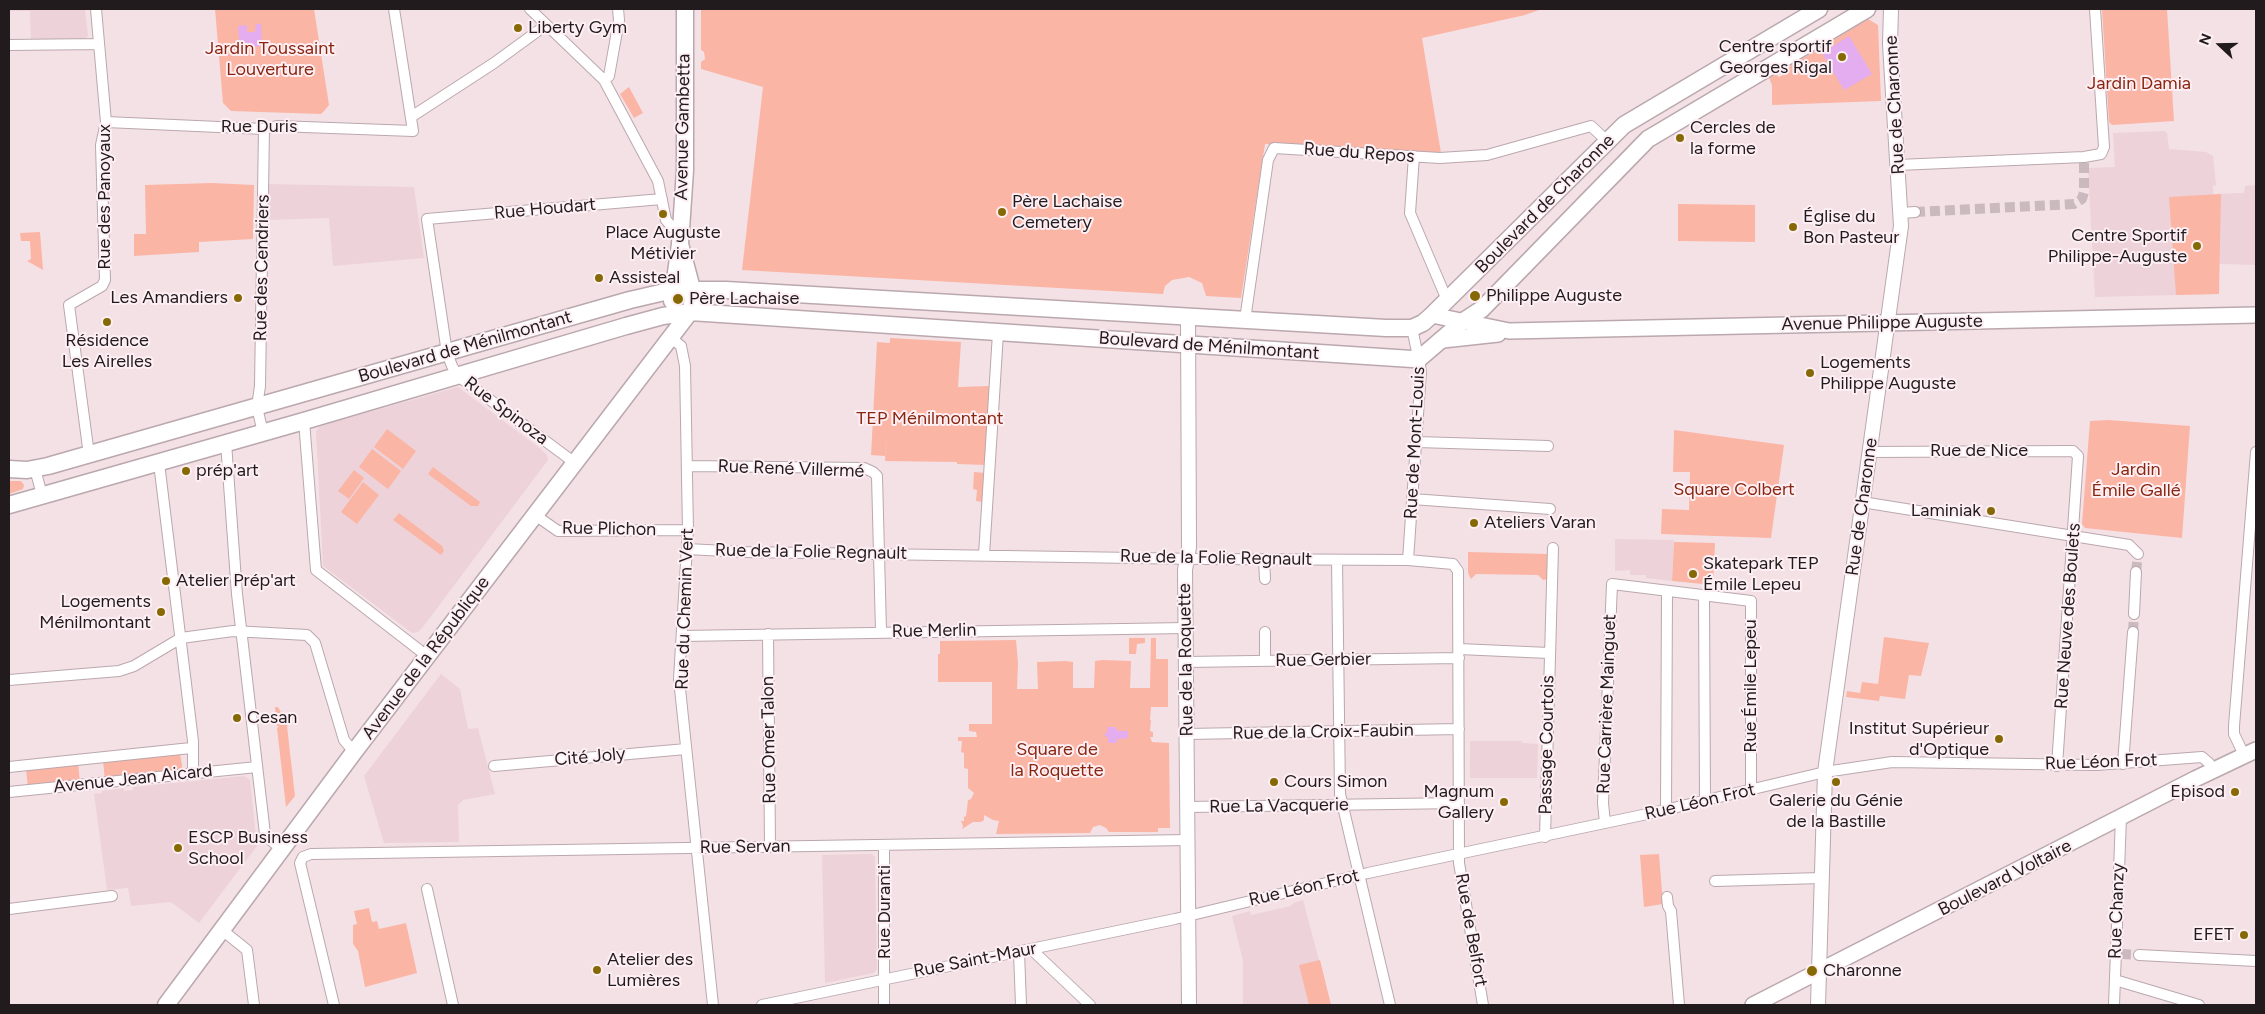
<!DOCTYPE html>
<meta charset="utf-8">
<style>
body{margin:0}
#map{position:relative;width:2265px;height:1014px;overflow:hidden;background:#f4e1e6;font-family:Figtree,sans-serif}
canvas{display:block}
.frame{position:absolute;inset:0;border:10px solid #211b1d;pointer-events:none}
.north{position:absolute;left:2195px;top:20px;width:50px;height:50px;-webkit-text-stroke:4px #feeff4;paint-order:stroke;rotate:291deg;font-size:14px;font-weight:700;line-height:20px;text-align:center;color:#211b1d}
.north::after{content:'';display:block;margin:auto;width:18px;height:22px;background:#211b1d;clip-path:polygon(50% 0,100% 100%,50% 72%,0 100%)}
</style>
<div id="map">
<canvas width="2265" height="1014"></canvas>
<div class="frame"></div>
<div class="north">N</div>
</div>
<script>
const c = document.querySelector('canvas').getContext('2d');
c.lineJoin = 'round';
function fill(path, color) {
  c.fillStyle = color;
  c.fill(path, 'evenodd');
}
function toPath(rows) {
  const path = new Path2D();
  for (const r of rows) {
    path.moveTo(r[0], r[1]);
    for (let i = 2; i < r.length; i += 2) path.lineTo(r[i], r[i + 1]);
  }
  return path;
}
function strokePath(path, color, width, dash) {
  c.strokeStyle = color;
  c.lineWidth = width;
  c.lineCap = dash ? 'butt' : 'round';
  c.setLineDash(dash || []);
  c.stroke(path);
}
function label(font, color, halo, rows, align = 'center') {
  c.font = font + ' Figtree,sans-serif';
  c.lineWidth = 4;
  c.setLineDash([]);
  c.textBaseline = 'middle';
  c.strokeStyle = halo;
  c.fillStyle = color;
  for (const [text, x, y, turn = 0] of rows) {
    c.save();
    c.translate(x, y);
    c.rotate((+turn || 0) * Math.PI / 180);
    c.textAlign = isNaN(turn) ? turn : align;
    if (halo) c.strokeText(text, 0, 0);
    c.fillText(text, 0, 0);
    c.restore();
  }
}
fill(toPath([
 [9,9,85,9,88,36,84,39,31,39,30,11,9,11],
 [2164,131,2167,133,2169,149,2206,152,2213,156,2216,185,2213,186,2213,194,2244,193,2245,186,2256,185,2256,265,2219,264,2219,294,2095,297,2088,168,2115,167,2113,133],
 [269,184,414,187,424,258,333,266,329,218,269,220],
 [458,387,541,449,547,455,548,460,423,627,418,632,412,633,323,566,316,432,319,427,330,423],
 [1615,539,1674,540,1672,581,1646,578,1646,575,1630,575,1630,570,1615,571],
 [441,674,460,689,468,729,478,728,495,794,463,800,458,805,459,842,384,843,364,776],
 [1470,741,1522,741,1522,743,1538,744,1537,778,1470,778],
 [244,776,250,780,257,846,199,923,171,902,131,906,128,888,107,890,94,794,102,793,102,791,124,788,124,791,133,790,133,787],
 [872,854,875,857,877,969,874,973,825,983,822,855],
 [1303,900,1331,1005,1243,1005,1243,961,1232,916,1250,911,1251,915,1291,906,1293,903]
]), '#edd2da');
fill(toPath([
 [215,9,314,9,329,105,325,110,321,114,231,111,223,103],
 [701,9,1542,9,1525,15,1422,38,1441,153,1265,144,1241,298,1206,296,1202,283,1189,277,1172,280,1165,286,1163,294,742,270,763,87,701,69,701,62,705,59,704,52,701,50],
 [2102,9,2167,9,2174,121,2112,125,2109,122],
 [1868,19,1878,25,1881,101,1772,105,1772,85,1769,78,1776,74,1779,77,1783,75,1782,71],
 [629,87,643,113,634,118,620,94],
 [212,183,254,185,253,239,199,242,199,252,134,256,134,234,146,234,145,185],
 [2221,194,2219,294,2176,295,2169,197],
 [1678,204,1755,205,1755,242,1678,241],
 [40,232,42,257,43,270,27,261,31,259,30,241,21,241,20,233],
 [890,338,961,342,958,387,990,386,986,465,957,464,957,462,885,461,886,434,885,456,871,455,877,342,890,343],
 [2108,420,2190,426,2182,538,2085,528,2082,524,2090,421],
 [387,429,416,451,403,469,374,447],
 [1674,430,1784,445,1771,538,1661,534,1662,509,1689,510,1690,472,1673,472],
 [372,449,401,471,388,489,359,467],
 [433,467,480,502,478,506,471,506,428,474],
 [354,470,364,478,349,499,338,491],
 [974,472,985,473,983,502,976,501,977,490,973,489],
 [9,481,21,481,24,485,23,489,9,494],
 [363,482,379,495,357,524,341,512],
 [399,513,442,546,444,551,441,555,393,520],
 [1674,542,1715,543,1713,585,1672,581],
 [1468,552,1548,554,1548,579,1543,580,1538,575,1476,574,1471,579,1468,573],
 [1884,637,1929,643,1921,676,1909,675,1905,699,1880,696,1879,701,1846,697,1847,691,1860,693,1862,682,1878,684],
 [1129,638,1145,638,1145,643,1137,644,1136,654,1129,654],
 [1151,638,1156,638,1156,659,1168,659,1168,707,1151,707,1150,720,1151,720,1150,731,1153,732,1153,737,1150,737,1152,742,1169,743,1170,828,1158,828,1158,832,1109,832,1106,828,1100,825,1093,827,1090,833,996,834,999,821,993,820,984,815,984,820,981,822,973,822,962,829,963,826,961,821,964,821,964,817,966,816,968,800,971,799,974,793,968,788,968,769,964,768,964,753,961,752,962,741,958,741,958,737,977,737,976,732,969,731,969,724,992,724,992,682,938,682,938,654,940,654,940,641,1016,640,1018,663,1017,689,1038,689,1037,662,1066,661,1073,662,1073,688,1094,688,1095,661,1102,660,1131,661,1130,688,1150,688],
 [275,707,278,707,283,716,293,718,287,726,295,796,286,807,277,728,279,726,277,726],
 [180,753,183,772,105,780,103,761],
 [78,763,80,782,28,788,26,769],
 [1659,854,1663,904,1644,907,1640,855],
 [369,908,372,922,377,921,379,929,406,923,417,973,365,987,358,951,353,944,353,925,357,924,354,911],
 [1320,960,1331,1005,1309,1005,1299,965]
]), '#fbb5a4');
fill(toPath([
 [256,24,261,24,262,46,240,48,238,26,247,25,247,32,255,32],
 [1849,36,1872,74,1844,90,1822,53],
 [1107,727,1115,727,1118,731,1128,731,1128,738,1118,739,1116,743,1108,743,1108,738,1104,735,1108,731]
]), '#e3adf0');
strokePath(toPath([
 [1915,212,2074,204,2082,199,2084,192,2084,157],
 [2136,572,2138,554],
 [2133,632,2134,614],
 [2121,954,2139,955]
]), '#cab9be', 10, [10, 5]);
const minor = toPath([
 [530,9,604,80,658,181,666,220,672,227,681,228],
 [9,45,99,44],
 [604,80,609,76,619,20,618,9],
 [411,117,494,63,546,25],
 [106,122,264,129,277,126,413,131,394,9],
 [1414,156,1410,213,1447,300],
 [1898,165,2084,157,2101,154,2104,147,2095,9],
 [1901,213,1915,212],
 [1245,320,1268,160,1274,148,1440,158,1487,155,1591,126,1608,142],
 [670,337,681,346,685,366,688,530,679,679,713,1005],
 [304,421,316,570,427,656],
 [263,433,257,407,260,386,264,129],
 [1417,442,1548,446],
 [226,443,237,594,265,834,268,838,283,850],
 [1869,452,2073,451,2078,456,2057,766],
 [89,455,69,305,102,286,105,280,101,145,106,122,96,9],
 [159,463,193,741,193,773],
 [575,463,458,376,452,366,447,353,427,219,662,199],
 [687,466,864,468,873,472,877,476,881,631],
 [35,469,42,495],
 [1412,499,1550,509],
 [1862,502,2129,545,2138,554],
 [535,515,558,531,688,530],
 [688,549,743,552,1201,559,1408,560,1453,564,1458,571,1459,863,1483,1005],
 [984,555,998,333],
 [1264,559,1265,579],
 [1337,560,1340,794,1390,1005],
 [1408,560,1421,371,1412,328],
 [1704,595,1705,800],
 [2134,614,2136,572],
 [1265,632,1265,661],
 [768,634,770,846],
 [682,636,1186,628],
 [1459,649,1549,653],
 [1186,662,1459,658],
 [9,680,119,671,134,666,181,638,233,631,307,635,315,643,344,740,354,752],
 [1187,734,1459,729],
 [2244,755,2234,734,2234,726,2256,452],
 [2123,764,2133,632],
 [494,766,686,749],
 [9,767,191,748],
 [9,792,257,767],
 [1188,807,1459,803],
 [1666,810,1667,591],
 [1605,823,1603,803,1612,584,1751,601,1751,790],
 [1545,837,1553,548],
 [884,845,884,1005],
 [1715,881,1821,878],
 [427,889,453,1005],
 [1667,897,1668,906,1671,911,1679,1005],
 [9,909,112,896],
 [222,930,247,950,254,1005],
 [1031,949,1090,1005],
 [1019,952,1021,1005],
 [2139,955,2256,961],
 [2115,980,2199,1005],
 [334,1005,300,863,303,857,311,854,1188,840],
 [762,1005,1175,919,1368,873,1652,813,1825,772,1892,762,2096,765,2202,757,2209,763,2213,770],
 [2114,1005,2121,817]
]);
const tertiary = toPath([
 [1188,316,1189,547,1185,570,1189,1005],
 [1818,1005,1825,772,1901,226,1890,44,1891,9]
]);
const secondary = toPath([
 [1432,315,1509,331,2256,315],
 [1443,340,1498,334],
 [1753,1005,2195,779,2256,750]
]);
const primary = toPath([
 [672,301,680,244,685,170,685,9],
 [9,469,27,470,48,466,630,300,673,290,726,290,1386,328,1412,328,1423,323,1432,315,1624,125,1819,9],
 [9,505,304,421,626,326,663,316,690,312,1412,359,1420,358,1462,322,1482,309,1648,139,1867,9],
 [166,1005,354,752,690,312,694,296,680,244]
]);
strokePath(minor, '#baa8ae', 12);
strokePath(tertiary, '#baa8ae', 16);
strokePath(secondary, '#baa8ae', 18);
strokePath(primary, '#baa8ae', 19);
strokePath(minor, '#fff', 10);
strokePath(tertiary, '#fff', 14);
strokePath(secondary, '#fff', 15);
strokePath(primary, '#fff', 16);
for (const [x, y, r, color] of [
 [518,28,5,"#866904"],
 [1842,57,5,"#866904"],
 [1680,138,5,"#866904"],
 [1002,212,5,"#866904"],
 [663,214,5,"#866904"],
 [1793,227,5,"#866904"],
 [2197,246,5,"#866904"],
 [599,278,5,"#866904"],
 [1475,296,6,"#866904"],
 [238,298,5,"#866904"],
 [678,299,6,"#866904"],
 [107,322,5,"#866904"],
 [1810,373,5,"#866904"],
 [186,471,5,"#866904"],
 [1991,511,5,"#866904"],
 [1474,523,5,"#866904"],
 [1693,574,5,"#866904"],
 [166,581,5,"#866904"],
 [161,612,5,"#866904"],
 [237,718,5,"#866904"],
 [1999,739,5,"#866904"],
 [1274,782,5,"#866904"],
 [1836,782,5,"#866904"],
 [2235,792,5,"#866904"],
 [1504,802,5,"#866904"],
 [178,848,5,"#866904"],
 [2244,935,5,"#866904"],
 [597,970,5,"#866904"],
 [1812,971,6,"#866904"]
]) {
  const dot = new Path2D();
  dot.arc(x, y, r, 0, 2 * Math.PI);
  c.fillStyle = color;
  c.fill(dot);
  strokePath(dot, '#feeff4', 2);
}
label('18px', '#211b1d', '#feeff4', [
 ["Liberty Gym",528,28],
 ["Centre sportif",1832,47,"right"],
 ["Georges Rigal",1832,68,"right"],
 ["Cercles de",1690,128],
 ["la forme",1690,149],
 ["Père Lachaise",1012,202],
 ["Cemetery",1012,223],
 ["Église du",1803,217],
 ["Bon Pasteur",1803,238],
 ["Place Auguste",663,233,"center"],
 ["Métivier",663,254,"center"],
 ["Centre Sportif",2187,236,"right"],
 ["Philippe-Auguste",2187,257,"right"],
 ["Assisteal",609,278],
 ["Philippe Auguste",1486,296],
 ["Les Amandiers",228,298,"right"],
 ["Père Lachaise",689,299],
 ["Résidence",107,341,"center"],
 ["Les Airelles",107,362,"center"],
 ["Logements",1820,363],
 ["Philippe Auguste",1820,384],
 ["prép'art",196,471],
 ["Laminiak",1981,511,"right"],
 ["Ateliers Varan",1484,523],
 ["Skatepark TEP",1703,564],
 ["Émile Lepeu",1703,585],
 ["Atelier Prép'art",176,581],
 ["Logements",151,602,"right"],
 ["Ménilmontant",151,623,"right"],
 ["Cesan",247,718],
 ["Institut Supérieur",1989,729,"right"],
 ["d'Optique",1989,750,"right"],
 ["Cours Simon",1284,782],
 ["Magnum",1494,792,"right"],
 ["Gallery",1494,813,"right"],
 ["Episod",2225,792,"right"],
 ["Galerie du Génie",1836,801,"center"],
 ["de la Bastille",1836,822,"center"],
 ["ESCP Business",188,838],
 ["School",188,859],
 ["EFET",2234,935,"right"],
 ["Atelier des",607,960],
 ["Lumières",607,981],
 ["Charonne",1823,971]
], 'left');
label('18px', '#89260f', '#feeff4', [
 ["Jardin Toussaint",270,49],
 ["Louverture",270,70],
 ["Jardin Damia",2139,84],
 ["TEP Ménilmontant",930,419],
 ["Jardin",2136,470],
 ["Émile Gallé",2136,491],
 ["Square Colbert",1734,490],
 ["Square de",1057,750],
 ["la Roquette",1057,771]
]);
label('18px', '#211b1d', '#feeff4', [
 ["Rue de Charonne",1895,105,-93],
 ["Rue Duris",259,127],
 ["Avenue Gambetta",683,127,-89],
 ["Rue du Repos",1359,153,4],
 ["Rue des Panoyaux",105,197,-90],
 ["Boulevard de Charonne",1545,204,-45],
 ["Rue Houdart",545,209,-5],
 ["Rue des Cendriers",262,268,-89],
 ["Avenue Philippe Auguste",1882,323,-1],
 ["Boulevard de Ménilmontant",1209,346,4],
 ["Boulevard de Ménilmontant",465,347,-16],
 ["Rue Spinoza",506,411,37],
 ["Rue de Mont-Louis",1415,443,-87],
 ["Rue de Nice",1979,451],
 ["Rue René Villermé",791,469,2],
 ["Rue de Charonne",1862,507,-82],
 ["Rue Plichon",609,529,1],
 ["Rue de la Folie Regnault",811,552,1],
 ["Rue de la Folie Regnault",1216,558,1],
 ["Rue du Chemin Vert",685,609,-88],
 ["Rue Neuve des Boulets",2068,616,-86],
 ["Rue Merlin",934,631,-1],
 ["Avenue de la République",426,658,-53],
 ["Rue de la Roquette",1186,660,-91],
 ["Rue Gerbier",1323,660,-1],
 ["Rue Émile Lepeu",1751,686,-90],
 ["Rue Carrière Mainguet",1607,704,-88],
 ["Rue de la Croix-Faubin",1323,732,-1],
 ["Rue Omer Talon",769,740,-91],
 ["Passage Courtois",1547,745,-89],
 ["Cité Joly",590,757,-5],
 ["Rue Léon Frot",2101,762,-2],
 ["Avenue Jean Aicard",133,779,-6],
 ["Rue Léon Frot",1700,802,-13],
 ["Rue La Vacquerie",1279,806,-1],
 ["Rue Servan",745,847,-1],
 ["Boulevard Voltaire",2005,878,-27],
 ["Rue Léon Frot",1304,888,-13],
 ["Rue Chanzy",2117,911,-88],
 ["Rue Duranti",885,912,-90],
 ["Rue de Belfort",1471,930,80],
 ["Rue Saint-Maur",975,960,-11]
]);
</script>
